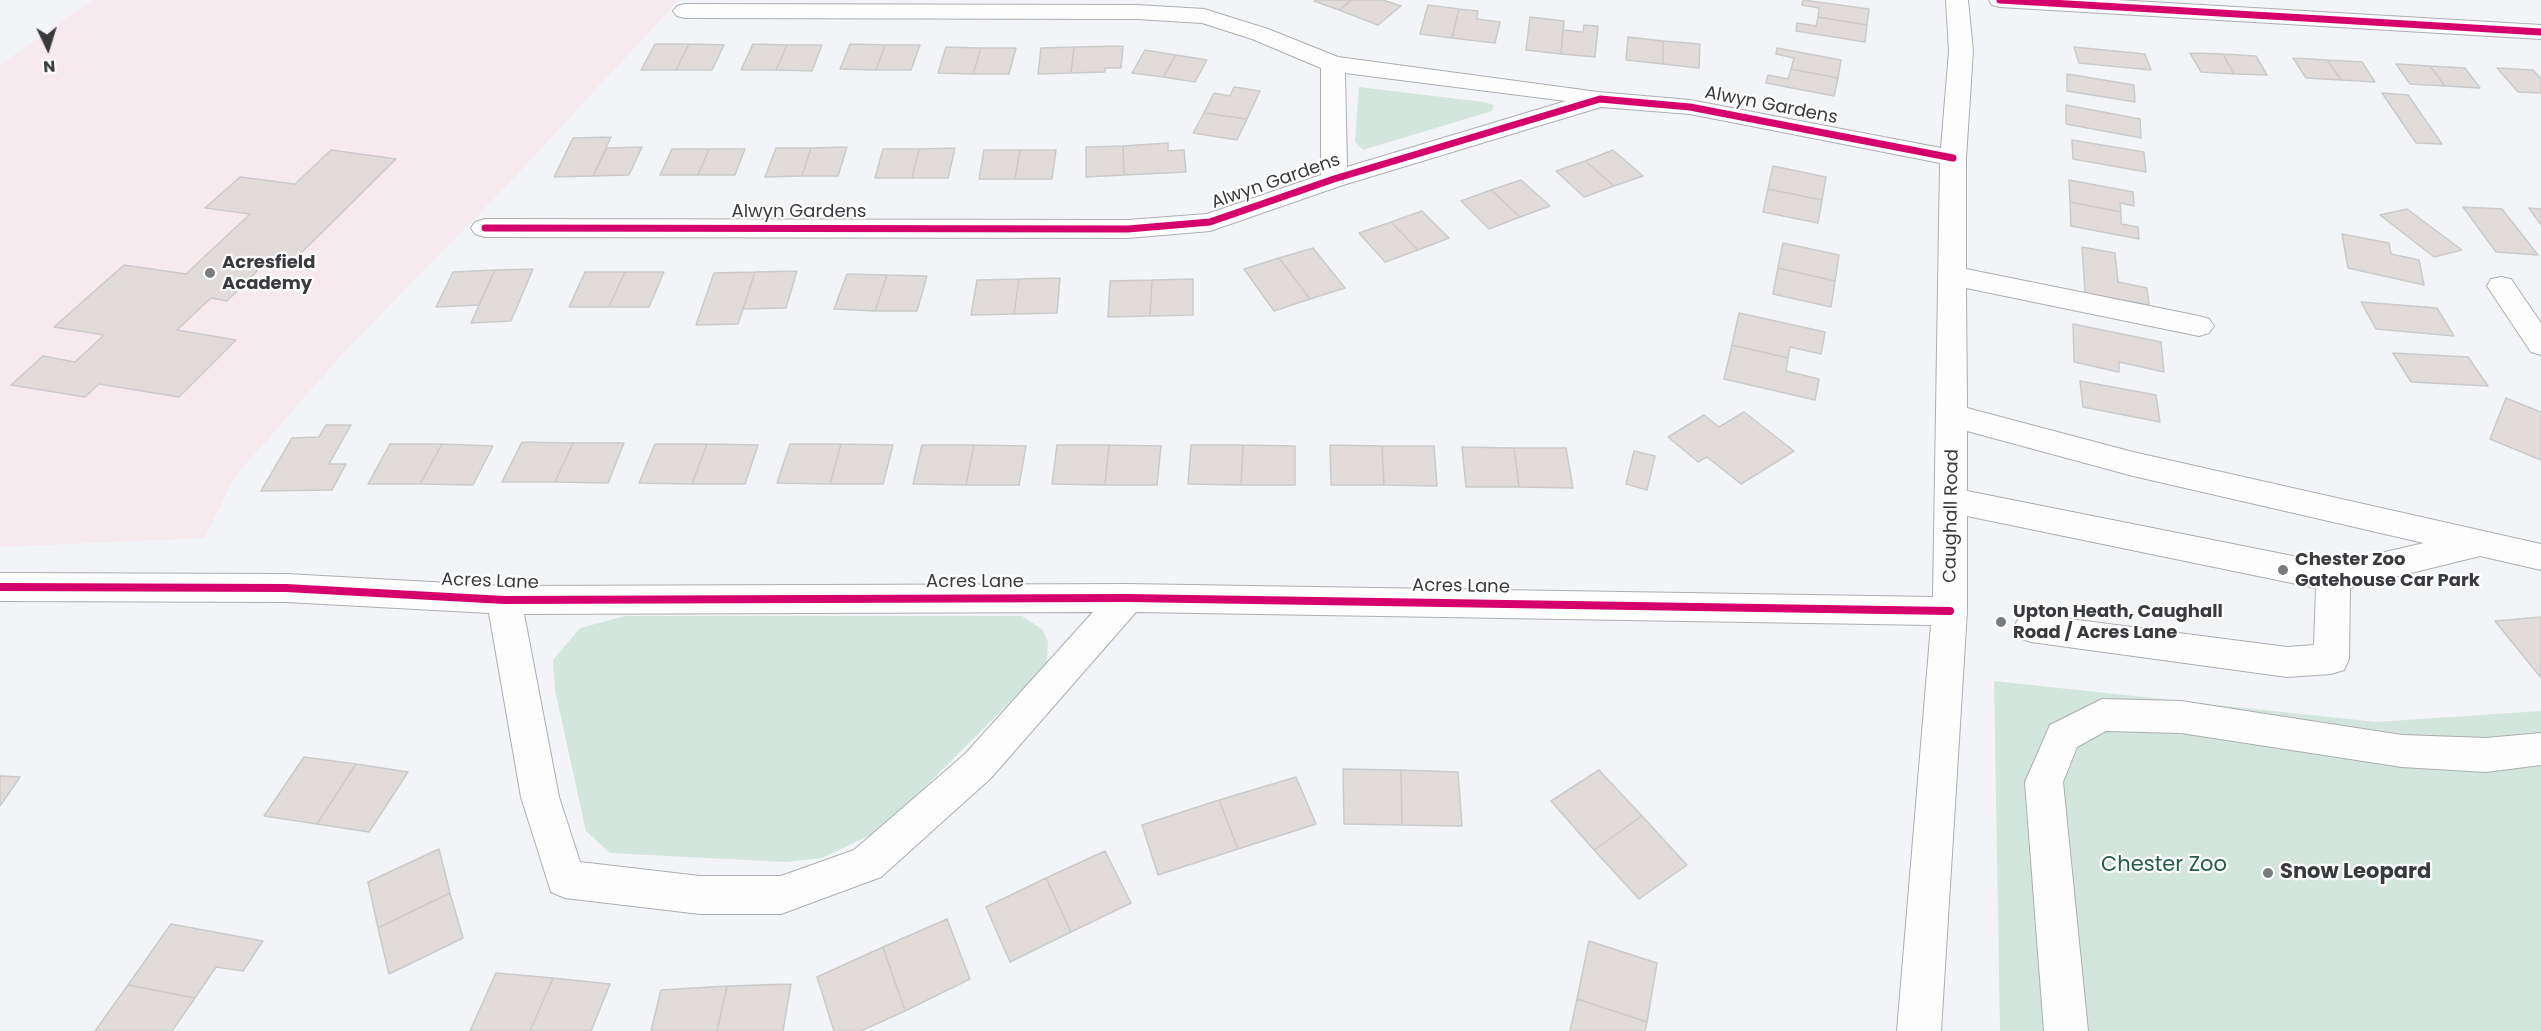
<!DOCTYPE html>
<style>
body{margin:0}
#map{position:relative;width:2541px;height:1031px;overflow:hidden;background:#f2f4f7;font-family:Poppins,sans-serif}
canvas{display:block}
.north{position:absolute;left:18px;top:18px;width:60px;height:60px;-webkit-text-stroke:4px #fff;paint-order:stroke;rotate:176deg;font-size:16px;font-weight:700;line-height:24px;text-align:center;color:#393a3d}
.north::after{content:'';display:block;margin:auto;width:21px;height:27px;background:#393a3d;clip-path:polygon(50% 0,100% 100%,50% 72%,0 100%)}
</style>
<div id="map">
<canvas width="2541" height="1031"></canvas>
<div class="north">N</div>
</div>
<script>
const c = document.querySelector('canvas').getContext('2d');
c.lineJoin = 'round';
function fill(path, color) {
  c.fillStyle = color;
  c.fill(path, 'evenodd');
}
function toPath(rows) {
  const path = new Path2D();
  for (const r of rows) {
    path.moveTo(r[0], r[1]);
    for (let i = 2; i < r.length; i += 2) path.lineTo(r[i], r[i + 1]);
  }
  return path;
}
function strokePath(path, color, width, dash) {
  c.strokeStyle = color;
  c.lineWidth = width;
  c.lineCap = dash ? 'butt' : 'round';
  c.setLineDash(dash || []);
  c.stroke(path);
}
function label(font, color, halo, rows, align = 'center') {
  c.font = font + ' Poppins,sans-serif';
  c.lineWidth = 4.5;
  c.setLineDash([]);
  c.textBaseline = 'middle';
  c.strokeStyle = halo;
  c.fillStyle = color;
  for (const [text, x, y, turn = 0] of rows) {
    c.save();
    c.translate(x, y);
    c.rotate((+turn || 0) * Math.PI / 180);
    c.textAlign = isNaN(turn) ? turn : align;
    if (halo) c.strokeText(text, 0, 0);
    c.fillText(text, 0, 0);
    c.restore();
  }
}
fill(toPath([
 [92,0,679,0,496,197,346,350,234,478,205,538,0,547,0,65]
]), '#f7eaef');
fill(toPath([
 [1359,87,1484,102,1494,105,1492,111,1363,150,1355,142],
 [625,616,1022,616,1042,629,1048,642,1047,665,883,829,822,858,786,862,610,853,586,831,555,690,553,660,580,628],
 [1994,681,2376,722,2541,711,2541,1031,2000,1031]
]), '#d3e6de');
const building = toPath([
 [1316,0,1352,0,1339,10,1314,1,1316,0],
 [1352,0,1383,0,1401,6,1378,25,1339,10,1352,0],
 [1803,0,1869,9,1867,25,1818,17,1819,8,1802,5,1803,0],
 [1428,5,1459,9,1452,38,1420,34,1428,5],
 [1459,9,1478,11,1477,19,1500,22,1495,43,1452,38,1459,9],
 [1530,17,1564,21,1561,54,1526,50,1530,17],
 [1818,17,1867,25,1865,42,1796,31,1797,23,1816,26,1818,17],
 [1584,25,1598,26,1595,57,1561,54,1563,30,1583,32,1584,25],
 [1628,37,1663,41,1663,64,1626,60,1628,37],
 [1663,41,1700,44,1699,68,1663,64,1663,41],
 [655,44,689,44,676,70,641,70,655,44],
 [689,44,724,45,712,70,676,70,689,44],
 [753,44,787,45,776,70,741,70,753,44],
 [850,44,885,45,876,70,840,69,850,44],
 [787,45,822,45,812,71,776,70,787,45],
 [885,45,920,45,911,70,876,70,885,45],
 [1123,46,1121,68,1105,68,1105,72,1071,73,1074,47,1123,46],
 [946,47,981,48,973,74,938,73,946,47],
 [1074,47,1071,73,1038,74,1041,48,1074,47],
 [2074,47,2145,54,2151,70,2079,63,2074,47],
 [981,48,1016,48,1009,74,973,74,981,48],
 [1777,48,1841,60,1838,78,1791,69,1794,58,1776,54,1777,48],
 [1145,50,1176,55,1163,77,1132,73,1145,50],
 [2190,53,2223,54,2234,74,2201,72,2190,53],
 [2223,54,2256,56,2267,75,2234,74,2223,54],
 [1176,55,1207,60,1195,82,1163,77,1176,55],
 [2293,58,2327,60,2341,80,2306,78,2293,58],
 [2327,60,2362,62,2375,82,2341,80,2327,60],
 [2396,64,2430,66,2445,86,2410,84,2396,64],
 [2430,66,2465,68,2480,88,2445,86,2430,66],
 [2497,68,2533,70,2541,79,2541,93,2518,92,2497,68],
 [1791,69,1838,78,1834,96,1766,83,1768,75,1788,79,1791,69],
 [2067,74,2134,85,2135,102,2067,91,2067,74],
 [1234,87,1260,91,1247,119,1204,113,1214,93,1230,96,1234,87],
 [2382,93,2408,95,2442,144,2416,143,2382,93],
 [2066,105,2140,119,2141,138,2066,124,2066,105],
 [1204,113,1247,119,1237,140,1193,133,1204,113],
 [611,137,593,176,554,177,573,138,611,137],
 [2072,140,2144,152,2146,172,2073,159,2072,140],
 [1168,143,1168,151,1184,150,1186,172,1124,175,1123,146,1168,143],
 [1123,146,1124,175,1086,177,1086,147,1123,146],
 [642,147,629,175,593,176,607,148,642,147],
 [847,147,838,176,802,176,811,148,847,147],
 [776,148,811,148,802,176,765,177,776,148],
 [955,148,948,178,912,178,919,149,955,148],
 [672,149,709,149,698,175,660,175,672,149],
 [709,149,745,149,735,175,698,175,709,149],
 [883,149,919,149,912,178,875,178,883,149],
 [331,150,396,159,290,264,267,261,227,301,211,298,177,330,236,340,179,397,99,384,85,397,11,385,43,356,75,362,104,335,54,327,124,265,186,274,250,214,205,208,240,177,295,184,331,150],
 [984,150,1020,150,1015,179,979,179,984,150],
 [1020,150,1056,150,1052,179,1015,179,1020,150],
 [1613,150,1643,176,1614,186,1585,161,1613,150],
 [1585,161,1614,186,1584,197,1556,171,1585,161],
 [1773,166,1826,177,1822,200,1768,189,1773,166],
 [1521,180,1550,206,1520,217,1491,190,1521,180],
 [2069,180,2133,192,2134,206,2120,203,2121,212,2070,202,2069,180],
 [1768,189,1822,200,1818,223,1763,212,1768,189],
 [1491,190,1520,217,1489,229,1461,201,1491,190],
 [2070,202,2121,212,2121,224,2138,227,2139,239,2071,226,2070,202],
 [2463,207,2502,209,2538,255,2496,252,2463,207],
 [2529,208,2541,209,2541,225,2529,208],
 [2407,209,2462,250,2434,257,2380,215,2407,209],
 [1422,211,1449,238,1418,250,1391,222,1422,211],
 [1391,222,1418,250,1385,262,1359,233,1391,222],
 [2342,234,2389,243,2391,254,2419,260,2424,285,2348,268,2342,234],
 [1783,243,1839,255,1835,281,1778,268,1783,243],
 [2082,247,2115,253,2118,282,2147,288,2149,305,2085,293,2082,247],
 [1313,248,1345,288,1310,299,1279,258,1313,248],
 [1279,258,1310,299,1274,311,1244,269,1279,258],
 [1778,268,1835,281,1831,307,1773,294,1778,268],
 [533,269,511,321,471,323,495,270,533,269],
 [495,270,479,305,436,307,453,272,495,270],
 [797,271,786,308,743,309,755,272,797,271],
 [585,272,625,272,609,307,569,307,585,272],
 [625,272,664,272,649,307,609,307,625,272],
 [755,272,738,324,696,325,714,273,755,272],
 [847,274,887,275,875,311,834,309,847,274],
 [887,275,927,276,917,311,875,311,887,275],
 [1060,278,1057,313,1014,314,1019,279,1060,278],
 [1019,279,1014,314,971,315,977,280,1019,279],
 [1193,279,1193,315,1150,316,1152,280,1193,279],
 [1152,280,1150,316,1108,317,1110,281,1152,280],
 [2361,302,2437,308,2454,336,2376,329,2361,302],
 [1739,313,1825,332,1821,354,1790,347,1788,358,1732,345,1739,313],
 [2073,324,2161,342,2164,372,2119,362,2119,372,2074,362,2073,324],
 [1732,345,1788,358,1786,371,1819,379,1815,400,1724,379,1732,345],
 [2393,353,2468,357,2488,386,2411,382,2393,353],
 [2080,381,2156,395,2160,422,2083,407,2080,381],
 [2506,398,2541,412,2541,460,2490,439,2506,398],
 [1744,412,1794,451,1741,484,1707,457,1698,462,1668,437,1704,415,1719,427,1744,412],
 [326,425,351,425,329,464,346,464,332,490,261,491,292,438,319,437,326,425],
 [522,442,573,443,555,482,502,482,522,442],
 [573,443,624,443,608,483,555,482,573,443],
 [390,444,442,444,420,484,368,484,390,444],
 [442,444,493,446,473,485,420,484,442,444],
 [655,444,707,444,692,484,639,483,655,444],
 [707,444,758,445,745,484,692,484,707,444],
 [790,444,841,444,830,484,777,483,790,444],
 [841,444,893,445,883,484,830,484,841,444],
 [922,445,974,445,966,485,913,484,922,445],
 [974,445,1026,446,1019,485,966,485,974,445],
 [1057,445,1109,445,1105,485,1052,484,1057,445],
 [1109,445,1161,446,1157,485,1105,485,1109,445],
 [1191,445,1243,445,1241,485,1188,484,1191,445],
 [1243,445,1295,446,1295,485,1241,485,1243,445],
 [1330,445,1382,446,1384,485,1331,485,1330,445],
 [1382,446,1434,446,1437,486,1384,485,1382,446],
 [1462,447,1514,448,1519,487,1466,487,1462,447],
 [1514,448,1566,448,1573,488,1519,487,1514,448],
 [1634,451,1655,456,1647,490,1626,484,1634,451],
 [2541,617,2541,678,2495,621,2541,617],
 [304,757,356,764,317,824,264,816,304,757],
 [356,764,408,772,369,832,317,824,356,764],
 [1343,769,1401,770,1402,825,1344,824,1343,769],
 [1401,770,1458,772,1462,826,1402,825,1401,770],
 [1599,770,1642,816,1594,850,1551,801,1599,770],
 [0,776,20,777,0,806,0,776],
 [1296,777,1316,824,1238,849,1219,800,1296,777],
 [1219,800,1238,849,1158,875,1142,825,1219,800],
 [1642,816,1687,865,1639,899,1594,850,1642,816],
 [439,849,450,893,378,928,368,882,439,849],
 [1105,851,1131,903,1071,932,1046,878,1105,851],
 [1046,878,1071,932,1010,962,986,907,1046,878],
 [450,893,463,938,389,974,378,928,450,893],
 [947,919,970,979,905,1011,883,947,947,919],
 [171,924,263,941,243,971,216,967,195,998,128,985,171,924],
 [1589,941,1657,963,1647,1022,1577,999,1589,941],
 [883,947,905,1011,861,1031,834,1031,817,977,883,947],
 [496,973,553,978,530,1031,470,1031,496,973],
 [553,978,610,984,591,1031,530,1031,553,978],
 [791,984,783,1031,717,1031,727,986,791,984],
 [128,985,195,998,172,1031,95,1031,128,985],
 [727,986,717,1031,651,1031,661,990,727,986],
 [1577,999,1647,1022,1645,1031,1570,1031,1577,999]
]);
fill(building, '#e1dbd9');
strokePath(building, '#cbcbcc', 1.5);
const minor = toPath([
 [1946,0,1968,0,1973,51,1966,158,1966,269,2199,316,2209,319,2214,326,2209,333,2199,336,1966,288,1967,408,2133,452,2541,544,2541,570,2480,556,2350,588,2349,659,2344,670,2331,674,2287,677,2031,642,2019,638,2013,628,2019,618,2031,614,2287,647,2314,645,2316,588,1967,516,1967,611,1941,1031,1897,1031,1931,625,1136,612,991,778,881,877,781,914,700,914,565,898,551,892,521,797,489,613,286,602,0,601,0,573,286,574,504,586,1127,584,1933,597,1940,163,1690,114,1601,107,1343,185,1210,231,1128,238,485,237,475,234,471,228,475,222,485,219,1128,220,1207,214,1321,175,1321,68,1252,39,1202,23,1137,19,685,18,677,16,673,11,677,6,685,4,1137,5,1204,9,1268,29,1338,57,1598,92,1690,100,1941,148,1949,51,1946,0],
 [1345,73,1566,101,1347,167,1345,73],
 [1967,431,2133,476,2424,543,2333,564,1967,491,1967,431],
 [1093,612,965,754,854,850,781,876,700,876,580,862,559,797,524,614,1093,612],
 [1989,0,2117,0,2541,25,2541,39,2000,7,1992,5,1989,0],
 [2501,277,2511,279,2541,323,2541,355,2531,352,2487,286,2491,279,2501,277],
 [2102,699,2181,701,2402,735,2486,738,2541,733,2541,765,2486,772,2402,767,2181,733,2106,731,2077,747,2063,782,2088,1031,2044,1031,2025,782,2050,725,2102,699]
]);
strokePath(minor, '#acaeb0', 2);
fill(minor, '#fdfdfe');
strokePath(toPath([
 [2000,0,2541,32],
 [485,228,1128,229,1210,222,1334,179,1600,99,1690,107,1953,158]
]), '#d6006c', 7);
strokePath(toPath([
 [0,587,286,588,504,600,1127,598,1950,611]
]), '#d6006c', 8);
for (const [x, y, r, color] of [
 [210,273,6,"#7a7b7e"],
 [2283,570,6,"#7a7b7e"],
 [2001,622,6,"#7a7b7e"],
 [2268,873,6,"#7a7b7e"]
]) {
  const dot = new Path2D();
  dot.arc(x, y, r, 0, 2 * Math.PI);
  c.fillStyle = color;
  c.fill(dot);
  strokePath(dot, '#fff', 2);
}
label('18px', '#393a3d', '#fff', [
 ["Alwyn Gardens",1771,106,11],
 ["Alwyn Gardens",1276,182,-19],
 ["Alwyn Gardens",799,212],
 ["Caughall Road",1952,516,-89],
 ["Acres Lane",490,582,2],
 ["Acres Lane",975,582],
 ["Acres Lane",1461,587,1]
]);
label('bold 18px', '#393a3d', '#fff', [
 ["Acresfield",222,263],
 ["Academy",222,284],
 ["Chester Zoo",2295,560],
 ["Gatehouse Car Park",2295,581],
 ["Upton Heath, Caughall",2013,612],
 ["Road / Acres Lane",2013,633]
], 'left');
label('21px', '#216045', '#fff', [
 ["Chester Zoo",2164,866]
]);
label('bold 21px', '#393a3d', '#fff', [
 ["Snow Leopard",2280,873]
], 'left');
</script>
